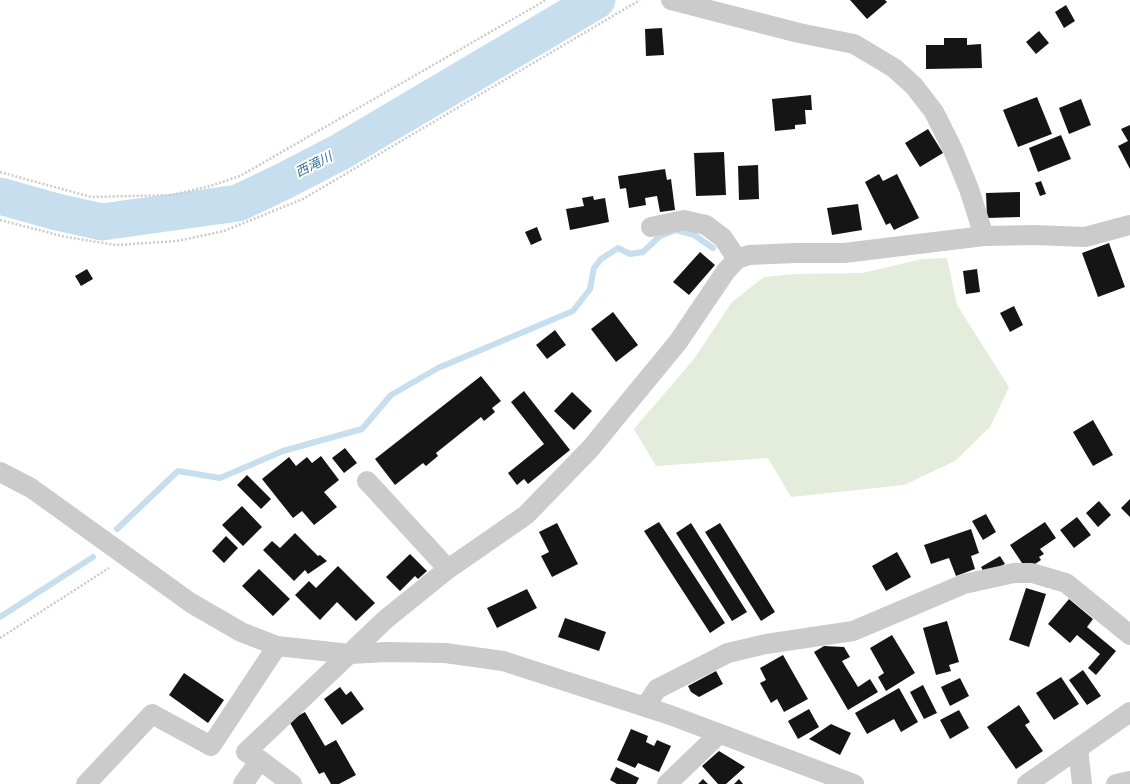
<!DOCTYPE html>
<meta charset="utf-8">
<style>
body{margin:0}
canvas{display:block;background:#fff}
</style>
<canvas width="1130" height="784"></canvas>
<script>
const c = document.querySelector('canvas').getContext('2d');
c.lineJoin = 'round';
function fill(path, color) {
  c.fillStyle = color;
  c.fill(path, 'evenodd');
}
function toPath(rows) {
  const path = new Path2D();
  for (const r of rows) {
    path.moveTo(r[0], r[1]);
    for (let i = 2; i < r.length; i += 2) path.lineTo(r[i], r[i + 1]);
  }
  return path;
}
function strokePath(path, color, width, dash) {
  c.strokeStyle = color;
  c.lineWidth = width;
  c.lineCap = dash ? 'butt' : 'round';
  c.setLineDash(dash || []);
  c.stroke(path);
}
function label(font, color, halo, rows, align = 'center') {
  c.font = font + ' Montserrat,"Noto Sans JP",sans-serif';
  c.lineWidth = 4;
  c.setLineDash([]);
  c.textBaseline = 'middle';
  c.strokeStyle = halo;
  c.fillStyle = color;
  for (const [text, x, y, turn = 0] of rows) {
    c.save();
    c.translate(x, y);
    c.rotate((+turn || 0) * Math.PI / 180);
    c.textAlign = isNaN(turn) ? turn : align;
    if (halo) c.strokeText(text, 0, 0);
    c.fillText(text, 0, 0);
    c.restore();
  }
}
fill(toPath([
 [947,258,957,305,1009,387,990,427,955,461,904,485,791,497,768,458,656,466,634,429,694,359,732,302,764,277,797,274,862,273,922,259]
]), '#e4ecdb');
strokePath(toPath([
 [117,529,178,471,220,478,283,451,362,429,391,395,438,368,573,311,590,289,594,268,601,259,618,248,630,254,643,252,660,236,676,230,694,235,713,248],
 [0,617,93,557]
]), '#c6deed', 6);
strokePath(toPath([
 [0,196,57,212,102,222,238,203,284,181,340,152,597,0]
]), '#c6deed', 37);
fill(toPath([
 [850,0,885,0,887,2,867,19],
 [1066,5,1075,21,1064,28,1055,12],
 [662,28,664,55,646,56,645,29],
 [1039,31,1049,43,1036,54,1026,42],
 [944,38,967,38,967,45,981,44,982,68,926,69,926,45,944,45],
 [811,95,812,110,805,110,806,124,795,125,795,129,775,131,772,99],
 [1037,97,1052,134,1018,147,1003,110],
 [1081,99,1091,125,1069,134,1059,108],
 [1130,125,1130,169,1118,146,1128,141,1121,129],
 [928,129,943,153,920,167,905,143],
 [1061,135,1071,159,1038,172,1029,148],
 [724,152,726,195,696,196,694,153],
 [758,165,759,199,739,200,738,166],
 [665,169,667,180,671,179,675,210,660,212,657,196,645,198,646,205,629,208,626,188,620,189,618,176],
 [879,174,883,181,897,174,919,218,894,230,890,223,886,225,865,182],
 [1041,181,1046,194,1040,196,1035,183],
 [1020,192,1020,217,987,218,986,193],
 [593,196,594,200,605,198,609,222,570,230,566,209,584,206,582,198],
 [858,204,862,230,832,235,827,208],
 [537,227,542,240,531,245,525,232],
 [1109,243,1125,287,1098,297,1082,253],
 [700,252,715,265,689,295,673,282],
 [87,269,93,279,81,286,75,276],
 [977,269,980,292,966,294,963,271],
 [1014,306,1023,325,1010,332,1000,313],
 [613,312,638,345,616,362,591,329],
 [555,330,566,345,547,359,536,345],
 [481,376,501,401,492,408,495,412,484,421,481,417,436,453,438,456,426,466,423,463,395,485,375,459],
 [524,391,570,450,528,484,524,479,517,485,508,473,544,444,511,402],
 [572,392,592,411,574,430,554,411],
 [1093,420,1113,455,1093,466,1073,432],
 [345,448,357,463,344,473,332,458],
 [321,456,339,480,324,492,337,507,314,525,302,511,293,518,262,479,289,457,296,466,307,457,312,463],
 [247,475,271,499,261,509,237,485],
 [1130,499,1130,517,1121,508],
 [1099,501,1111,515,1098,527,1086,513],
 [242,506,262,527,243,546,222,525],
 [986,514,996,532,983,540,972,521],
 [1077,517,1091,535,1074,548,1060,530],
 [659,522,725,623,710,633,644,531],
 [1045,522,1056,538,1040,549,1044,554,1039,557,1041,560,1032,566,1030,563,1024,566,1010,545],
 [557,523,578,564,552,577,541,556,549,552,539,532],
 [691,523,747,612,732,621,676,533],
 [720,523,775,612,761,621,705,532],
 [971,529,979,553,971,556,975,569,956,576,949,558,931,564,924,545],
 [295,533,318,556,320,555,327,561,308,574,305,570,294,581,263,550,272,541,280,548],
 [226,536,238,548,224,563,212,551],
 [897,552,911,577,886,591,872,566],
 [410,554,427,571,418,579,415,576,400,591,386,577],
 [1000,556,1005,564,985,574,981,567],
 [338,566,375,603,356,621,337,602,320,620,295,595,309,581,316,588],
 [259,569,290,599,273,616,242,586],
 [1026,588,1046,594,1029,647,1009,640],
 [527,589,537,608,497,628,487,608],
 [1069,599,1093,619,1087,627,1116,651,1096,675,1088,668,1100,654,1077,635,1070,643,1048,624],
 [565,618,606,632,599,651,558,637],
 [947,621,959,662,949,665,951,671,936,675,923,628],
 [892,635,915,673,886,691,878,677,884,673,870,648],
 [824,646,844,647,850,657,842,661,858,687,870,679,878,692,848,710,814,652],
 [783,655,808,699,784,712,777,699,771,703,760,683,766,680,760,668],
 [1083,670,1101,696,1087,705,1069,680],
 [716,671,723,684,699,697,691,692,688,686],
 [184,673,224,700,208,723,169,695],
 [1061,677,1079,704,1054,720,1036,693],
 [960,678,969,696,950,706,941,687],
 [923,685,937,713,924,719,910,692],
 [340,687,346,695,351,691,364,709,342,725,324,699],
 [899,688,918,722,901,732,894,719,867,734,855,713],
 [1019,705,1030,722,1025,725,1043,751,1016,769,987,727],
 [809,709,819,727,798,739,788,721],
 [959,710,969,728,950,739,940,720],
 [305,712,325,746,336,740,356,775,339,784,331,784,324,772,319,774,289,721],
 [831,724,851,733,840,755,809,739],
 [631,729,648,736,646,742,654,746,657,740,671,746,659,772,638,763,635,768,617,760],
 [719,751,745,767,726,784,718,784,702,766],
 [616,767,639,778,636,784,617,784,610,780],
 [703,779,708,784,698,784],
 [739,779,743,784,734,784]
]), '#151515');
strokePath(toPath([
 [0,172,91,197,172,195,210,186,240,176,546,0],
 [0,220,66,237,116,245,177,241,224,231,303,199,640,0],
 [0,638,109,568]
]), '#cbcbcb', 2.5, [2, 2]);
strokePath(toPath([
 [671,0,799,33,854,44,894,68,914,86,934,112,953,150,969,189,984,236],
 [651,227,684,220,706,225,723,238,737,259],
 [0,472,31,488,191,603,241,632,277,646,350,654,387,652,445,653,503,661,670,715,854,784],
 [367,481,448,569],
 [645,707,657,689,728,653,766,644,853,631,964,584,1014,573,1032,573,1066,583,1130,635],
 [1078,748,1082,784],
 [86,784,152,714,211,746,277,646],
 [243,784,260,760],
 [292,784,260,760,246,752,386,619,448,569,526,515,590,449,678,342,726,271,737,259,749,255,795,253,844,253,984,236,1034,235,1085,237,1130,225],
 [667,784,719,734],
 [1027,784,1130,712],
 [1116,784,1130,781]
]), '#cbcbcb', 20);
label('italic 13px', '#387193', '#fff', [
 ["西滝川",314,165,-27]
]);
</script>
